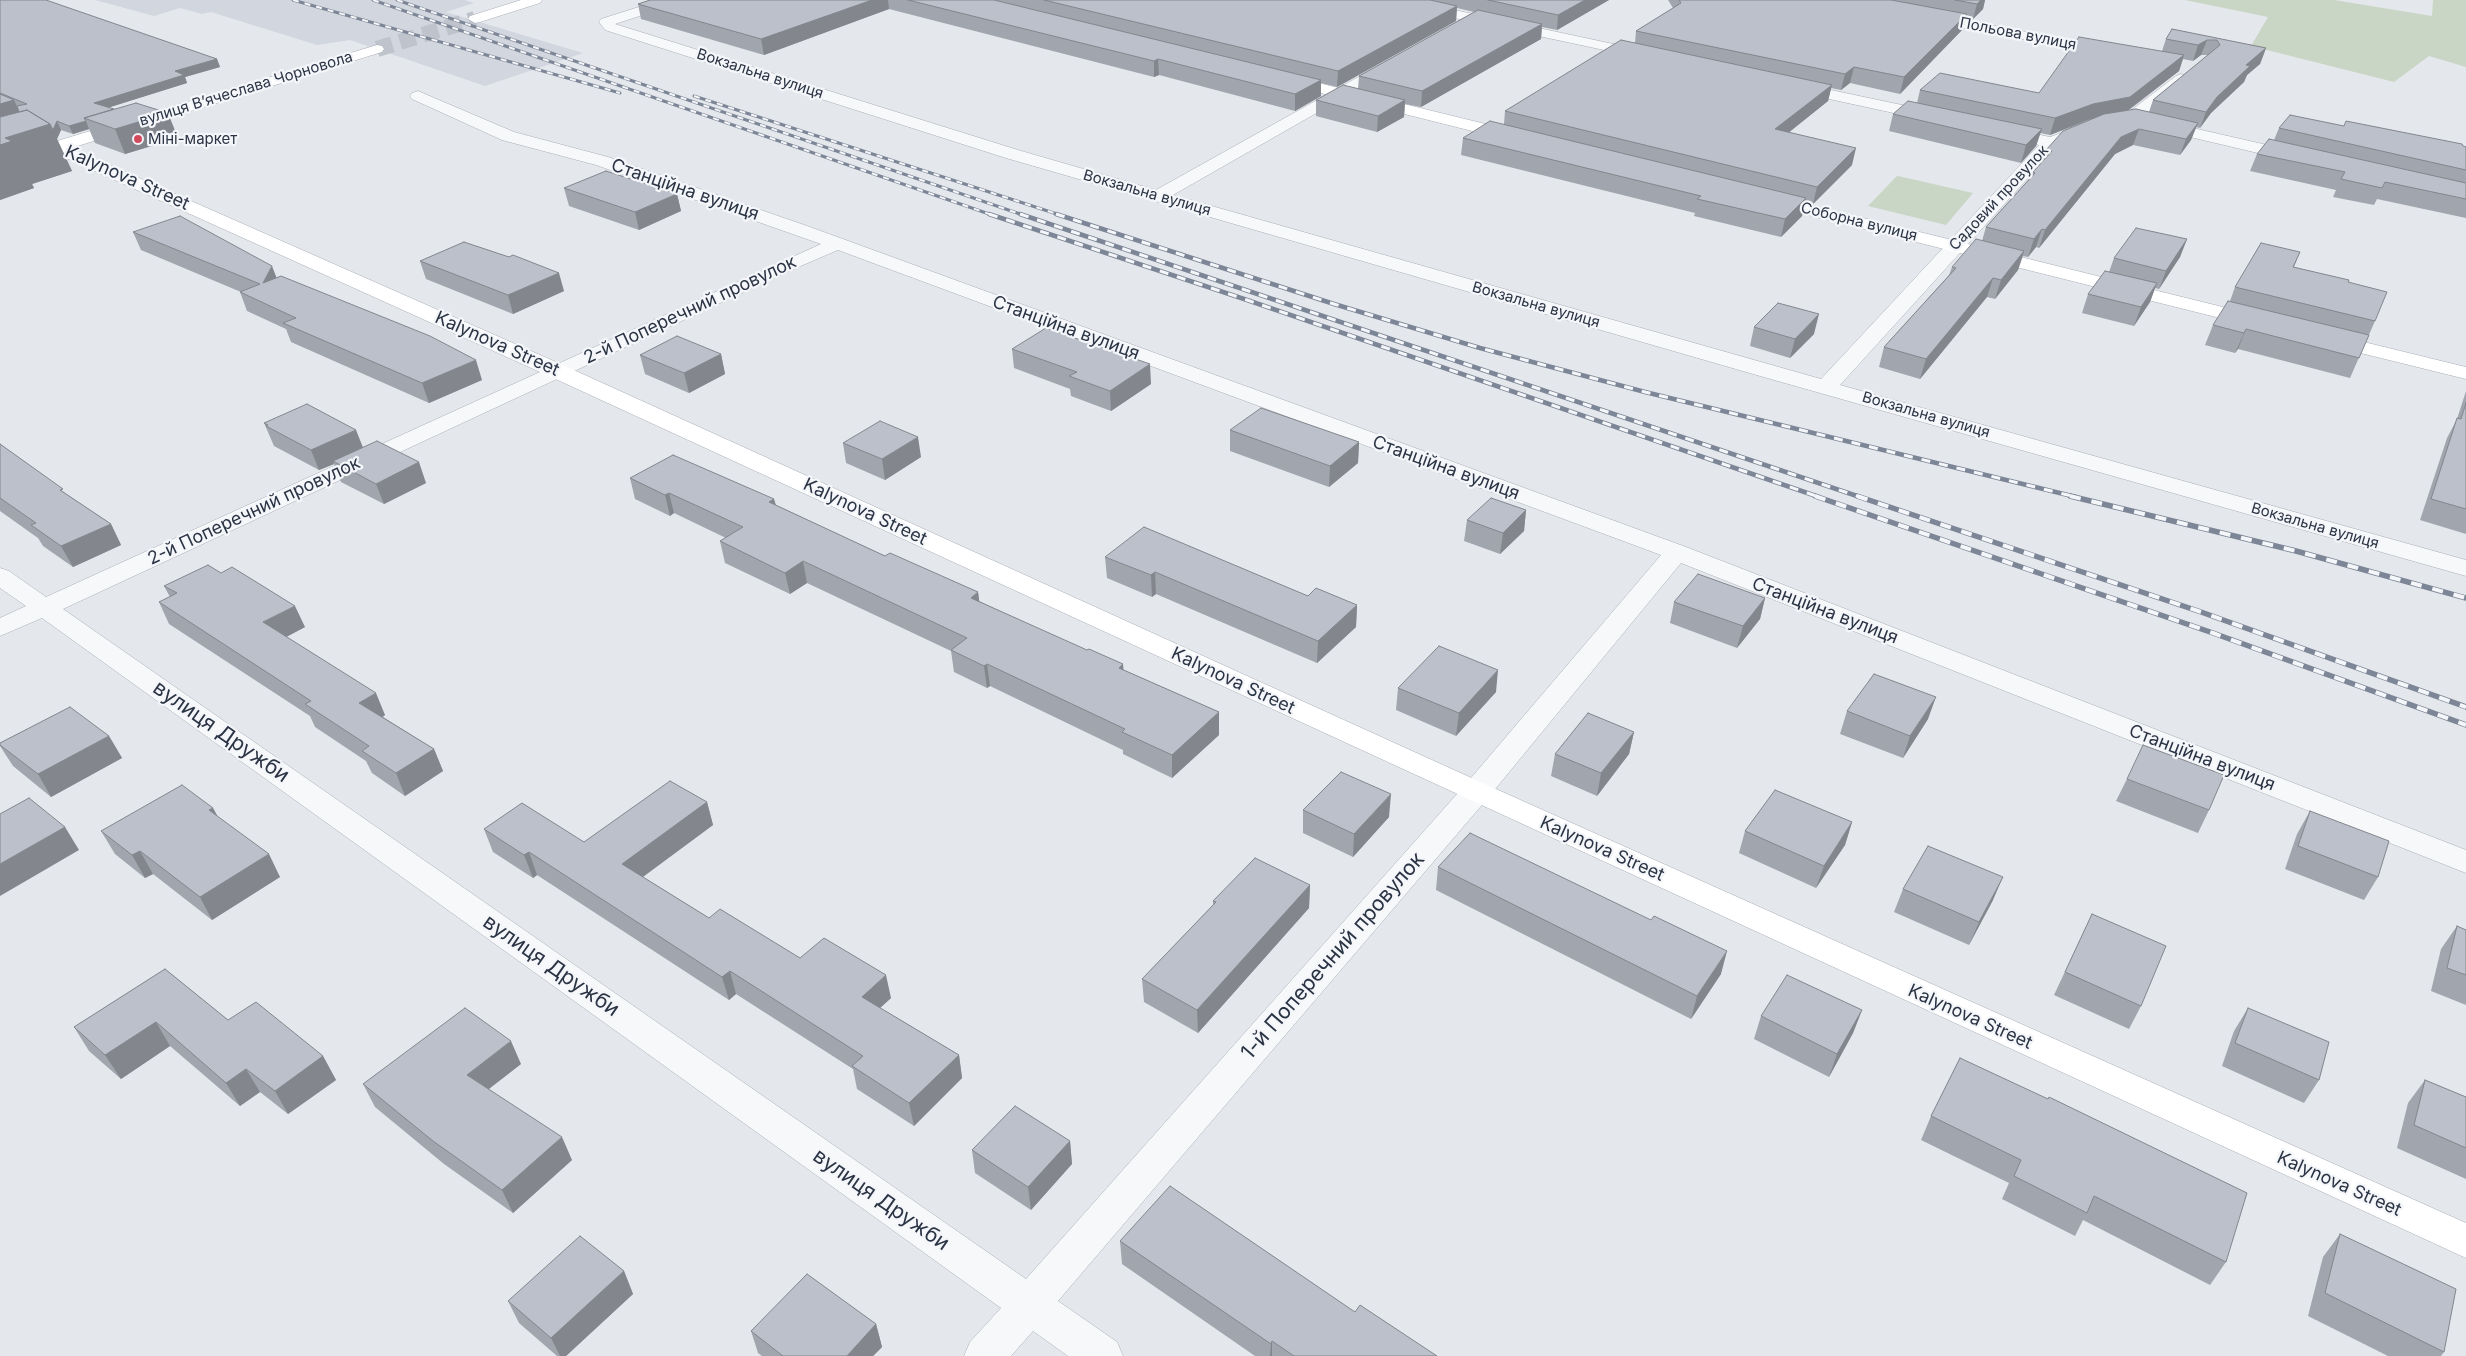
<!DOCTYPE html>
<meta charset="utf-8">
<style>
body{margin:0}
canvas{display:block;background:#e4e7ec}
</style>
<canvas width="2466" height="1356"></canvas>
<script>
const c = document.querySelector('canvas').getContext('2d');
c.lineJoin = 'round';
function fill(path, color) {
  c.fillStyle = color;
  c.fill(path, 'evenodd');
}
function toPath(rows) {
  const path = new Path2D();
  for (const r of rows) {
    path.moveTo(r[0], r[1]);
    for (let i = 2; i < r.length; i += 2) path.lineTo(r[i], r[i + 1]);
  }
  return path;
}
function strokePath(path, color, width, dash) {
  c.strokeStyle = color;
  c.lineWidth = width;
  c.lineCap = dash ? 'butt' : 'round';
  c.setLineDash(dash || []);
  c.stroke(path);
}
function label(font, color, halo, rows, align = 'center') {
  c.font = font + ' Inter,sans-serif';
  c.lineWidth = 4.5;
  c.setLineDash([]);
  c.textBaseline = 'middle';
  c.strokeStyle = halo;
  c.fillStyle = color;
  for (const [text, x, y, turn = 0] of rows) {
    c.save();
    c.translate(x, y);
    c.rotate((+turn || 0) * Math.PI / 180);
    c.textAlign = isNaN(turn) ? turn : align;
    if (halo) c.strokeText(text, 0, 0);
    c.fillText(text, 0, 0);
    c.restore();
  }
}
fill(toPath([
 [95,0,465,0,474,3,446,12,583,53,485,86,350,40,317,45,211,12,202,14,180,8,154,16]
]), '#d2d6de');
fill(toPath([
 [2185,0,2334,0,2432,16,2433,0,2466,0,2466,67,2429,56,2394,82,2251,46,2268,17],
 [1897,176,1898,176,1973,193,1946,225,1868,206]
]), '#c9d6c5');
strokePath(toPath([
 [377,49,475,19]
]), '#bfc3cb', 16, [16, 8]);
const street = toPath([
 [661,0,682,0,680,3,615,24,1018,150,1156,190,1387,61,1397,61,1400,64,1397,67,1173,195,1821,379,2039,145,1995,135,1993,132,1995,129,2001,127,2050,137,2064,132,2070,133,2072,137,2070,141,2057,146,1840,385,2466,560,2466,576,1753,374,1006,158,605,30,599,22,601,19,661,0],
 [1382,0,1408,0,1646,51,1653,55,1646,59,1389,4,1382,0],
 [1928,13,2110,48,2117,52,2110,56,1923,20,1921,17,1923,14,1928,13],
 [2181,74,2186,76,2189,79,2186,82,2136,122,2107,128,2099,123,2101,120,2125,115,2176,76,2181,74],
 [1793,82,1935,112,1943,117,1935,122,1788,90,1785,87,1788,84,1793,82],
 [418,91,514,132,608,157,810,227,1686,547,2466,850,2466,873,1681,563,1487,799,1058,1301,1117,1342,1123,1356,1068,1356,1033,1331,1011,1356,964,1356,970,1342,1001,1308,42,618,0,636,0,618,26,606,0,588,0,568,9,571,46,597,821,244,596,165,502,140,412,99,410,96,412,93,418,91],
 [838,250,1661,555,1465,785,1026,1279,63,609,789,271,838,250],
 [2158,120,2302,153,2304,157,2302,161,2296,162,2152,128,2150,125,2152,122,2158,120]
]);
const secondary = toPath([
 [521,0,542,0,540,3,480,22,475,23,468,19,470,16,521,0],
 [377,45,382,46,384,49,382,52,71,148,565,366,1487,785,2466,1223,2466,1258,549,376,55,153,0,169,0,159,40,146,0,128,0,117,57,141,377,45],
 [1286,75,1522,133,1524,137,1522,141,1516,142,1281,83,1278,80,1286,75],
 [1766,194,2263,317,2266,321,2263,325,2256,327,1760,203,1757,199,1760,195,1766,194],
 [2327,333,2466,367,2466,379,2320,343,2317,339,2320,335,2327,333]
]);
strokePath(street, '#a9aeb7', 1);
strokePath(secondary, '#a9aeb7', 1);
fill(street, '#f7f8fa');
fill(secondary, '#fff');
const railFar2 = toPath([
 [293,0,620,93],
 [373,0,992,215],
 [397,0,1023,215],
 [694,96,1060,215]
]);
const railFar1 = toPath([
 [989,214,1247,300,1819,497],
 [1020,214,1860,497],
 [1056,214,1334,304,1480,348,1645,392,2076,497]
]);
const rail = toPath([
 [1815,496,2213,633,2466,725],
 [1857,496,2201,612,2466,707],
 [2070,496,2296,551,2466,598]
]);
strokePath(railFar2, '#7d8696', 3);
strokePath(railFar1, '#7d8696', 4.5);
strokePath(rail, '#7d8696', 5.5);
strokePath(railFar2, '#f4f6f9', 2, [6]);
strokePath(railFar1, '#f4f6f9', 3, [9]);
strokePath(rail, '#f4f6f9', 4, [11]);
fill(toPath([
 [0,0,217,59,220,67,185,77,187,83,109,107,178,138,125,154,95,143,89,129,73,134,61,130,57,139,72,171,32,184,34,188,0,200],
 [650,0,1609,0,1557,30,1542,27,1541,39,1421,107,1405,104,1404,117,1377,132,1316,116,1316,100,1358,89,1359,76,1474,12,1457,8,1456,21,1337,87,1321,83,1321,96,1295,111,1159,75,1154,77,889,9,764,55,641,19,638,4],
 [1668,0,1985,0,1983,9,1973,19,1966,18,1963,29,1900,94,1850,83,1841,90,1831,88,1828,101,1789,132,1852,165,1813,204,1805,202,1802,216,1781,237,1694,216,1695,213,1461,155,1463,138,1504,124,1505,111,1635,43,1636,31,1673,8],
 [2172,29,2266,48,2260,64,2247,75,2244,82,2211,113,2200,128,2196,127,2191,140,2180,155,2133,145,2115,154,2039,248,2036,247,2028,257,2023,256,2018,270,1995,299,1987,297,1920,379,1879,367,1884,347,1949,275,1952,267,1982,241,1986,227,2031,177,2033,172,2042,162,2046,150,2091,120,2050,135,2040,133,2036,146,2021,163,1889,131,1893,114,1917,103,1920,90,2039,93,2162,51,2166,39],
 [2201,55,2208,55,2153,100,2149,112,2128,111,2179,71,2183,59,2193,61],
 [2344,126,2466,147,2466,218,2377,199,2374,205,2333,197,2336,190,2250,171,2257,154,2274,140,2279,128],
 [564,188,677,194,681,211,639,230,569,206],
 [133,232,277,278,482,380,429,403,291,342,286,329,247,311,240,292,241,292,141,250],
 [2187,239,2180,257,2159,289,2155,288,2150,302,2134,326,2082,313,2088,294,2109,272,2114,258],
 [2300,252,2294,267,2348,282,2375,321,2350,378,2238,349,2235,353,2205,345,2213,325,2230,301,2235,287],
 [420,261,564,291,513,314,426,279],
 [1754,327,1814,334,1790,358,1750,346],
 [1012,349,1151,384,1111,411,1071,396,1070,389,1014,368],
 [721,354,725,374,689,393,645,374,640,355],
 [2466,391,2466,534,2420,520,2447,438,2457,419],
 [264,423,363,447,426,483,384,504,341,482,334,464,319,470,274,446],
 [1230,430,1359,442,1358,463,1329,487,1230,451],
 [843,443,921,457,885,480,846,463],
 [0,444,65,493,111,524,121,545,73,567,43,546,38,538,0,511],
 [630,478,774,499,776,505,885,556,978,592,979,601,1124,670,1219,712,1219,735,1172,778,1123,754,1123,750,990,686,987,688,954,672,951,651,807,583,790,594,725,563,720,541,726,538,674,513,670,516,635,499],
 [1526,510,1524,531,1500,554,1464,541,1467,520],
 [1105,557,1357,605,1356,627,1317,663,1156,594,1152,597,1107,578],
 [164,586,305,627,286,637,385,715,383,717,434,749,443,771,405,796,372,773,366,761,315,727,310,716,169,624,159,602,170,597],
 [1765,598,1760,619,1737,648,1670,623,1674,602],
 [1398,688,1496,692,1456,736,1396,710],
 [1847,711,1928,719,1903,758,1840,734],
 [1634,732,1629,754,1597,796,1551,776,1555,754],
 [109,736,122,758,51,797,13,766,0,746,0,743],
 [2127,779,2209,810,2198,833,2116,801],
 [707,802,713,825,643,877,709,918,891,998,880,1008,959,1055,962,1078,914,1126,857,1089,853,1069,736,994,729,1000,537,875,533,878,493,852,484,829,584,842],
 [213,808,218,817,280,877,212,920,153,874,145,878,115,854,101,831],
 [1303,810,1389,817,1353,857,1303,833],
 [2310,811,2378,877,2364,900,2285,869,2297,834],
 [1852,822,1845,845,1816,888,1739,853,1745,831],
 [1438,867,1721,974,1691,1019,1436,890],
 [1310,885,1309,908,1198,1033,1144,1002,1142,979,1213,905,1213,901],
 [1903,889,1993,900,1969,945,1894,912],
 [2092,914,2141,1006,2129,1029,2054,995],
 [2457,926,2466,930,2466,1005,2431,991,2441,949],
 [165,969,228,1020,323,1056,336,1080,288,1114,260,1092,240,1106,170,1046,121,1079,89,1051,74,1027],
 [2248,1008,2319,1080,2304,1103,2222,1066,2234,1031],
 [1862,1010,1853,1033,1829,1077,1754,1039,1761,1016],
 [1960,1058,2226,1262,2210,1285,2083,1220,2075,1236,2002,1199,2009,1183,1921,1140,1931,1116],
 [521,1064,489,1089,572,1160,513,1213,444,1164,375,1107,363,1084],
 [2425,1080,2466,1097,2466,1179,2397,1148,2408,1103],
 [1070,1141,1072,1164,1031,1210,975,1173,972,1150],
 [2340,1234,2444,1352,2441,1356,2388,1356,2308,1316,2323,1257],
 [1120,1241,1355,1312,1437,1356,1255,1356,1122,1264],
 [624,1271,633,1294,566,1356,557,1356,519,1323,508,1301],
 [876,1324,882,1347,873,1356,762,1356,758,1353,751,1331]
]), '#a1a5ae');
fill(toPath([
 [872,0,888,0,889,9,764,55,761,39],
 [1585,0,1609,0,1557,30,1558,15],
 [1981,0,1985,0,1983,9,1973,19,1977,4],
 [1457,6,1456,21,1337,87,1338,71],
 [1967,14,1963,29,1900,94,1904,77],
 [1542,24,1541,39,1421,107,1422,91],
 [2207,40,2201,55,2193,61,2198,45],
 [2266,48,2260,64,2247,75,2244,82,2211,113,2200,128,2206,112,2217,97,2246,65],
 [2184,55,2179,71,2124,113,2087,120,2050,135,2055,118],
 [217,59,220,67,185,77,187,83,98,111,94,103,175,71],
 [1158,59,1159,75,1154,77,1154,61],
 [1854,67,1850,83,1841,90,1845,74],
 [1321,80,1321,96,1295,111,1295,94],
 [1832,85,1828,101,1772,146,1775,129],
 [14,100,28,131,57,121,61,130,57,139,72,171,32,184,34,188,0,200,0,104],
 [1405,100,1404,117,1377,132,1378,116],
 [168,113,178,138,125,154,115,129],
 [86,121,89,129,73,134,69,126],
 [2198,123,2191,140,2180,155,2186,139],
 [2042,129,2036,146,2021,163,2026,145],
 [2139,129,2133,145,2115,154,2039,248,2045,230,2121,137],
 [1856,148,1852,165,1813,204,1817,187],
 [677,194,681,211,639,230,635,212],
 [1806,198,1802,216,1781,237,1785,219],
 [2042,229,2036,247,2028,257,2034,239],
 [2187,239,2180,257,2159,289,2166,271],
 [2024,251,2018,270,1995,299,2001,280],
 [272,266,279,284,263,283],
 [559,273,564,291,513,314,508,295],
 [1993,278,1987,297,1920,379,1926,359],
 [2157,283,2150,302,2134,326,2141,307],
 [1819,314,1814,334,1790,358,1795,339],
 [2246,329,2238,349,2235,353,2244,333],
 [721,354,725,374,689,393,684,373],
 [476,360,482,380,429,403,422,383],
 [1150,364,1151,384,1111,411,1110,391],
 [356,430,364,450,333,461,334,464,319,470,311,450],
 [918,437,921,457,885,480,882,459],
 [1359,442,1358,463,1329,487,1330,466],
 [419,462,426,483,384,504,376,484],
 [669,493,674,513,670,516,665,495],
 [774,499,779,520,769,502],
 [1526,510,1524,531,1500,554,1503,533],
 [111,524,121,545,73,567,61,546],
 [803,561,807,583,790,594,785,573],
 [1155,572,1156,594,1152,597,1151,575],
 [978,592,981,614,971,598],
 [1765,598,1760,619,1737,648,1743,626],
 [1357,605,1356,627,1317,663,1318,641],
 [295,606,305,627,273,644,263,622],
 [987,664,990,686,987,688,984,666],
 [1123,664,1125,686,1119,668],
 [1498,670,1496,692,1456,736,1459,713],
 [376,693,385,715,369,725,359,703],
 [1936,697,1928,719,1903,758,1910,736],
 [1219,712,1219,735,1172,778,1172,755],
 [1634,732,1629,754,1597,796,1601,773],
 [109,736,122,758,51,797,38,774],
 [434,749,443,771,405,796,396,773],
 [1391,794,1389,817,1353,857,1354,834],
 [707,802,713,825,629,887,622,864],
 [213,808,225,831,209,810],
 [1852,822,1845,845,1816,888,1824,866],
 [65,827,79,850,0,896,0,864],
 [140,851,153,874,145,878,132,855],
 [529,852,537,875,533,878,524,855],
 [269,854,280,877,212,920,200,897],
 [2003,877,1993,900,1969,945,1979,922],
 [1310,885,1309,908,1198,1033,1197,1010],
 [1727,951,1721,974,1691,1019,1697,996],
 [730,971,736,994,729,1000,722,977],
 [886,975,891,998,867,1020,862,997],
 [1862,1010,1853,1033,1829,1077,1837,1054],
 [156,1022,170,1046,121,1079,105,1055],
 [511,1041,521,1064,477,1098,467,1075],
 [959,1055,962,1078,914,1126,909,1103],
 [323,1056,336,1080,288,1114,275,1091],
 [246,1069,260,1092,240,1106,226,1083],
 [562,1137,572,1160,513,1213,502,1190],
 [1070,1141,1072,1164,1031,1210,1028,1187],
 [624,1271,633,1294,566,1356,560,1356,551,1338],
 [876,1324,882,1347,873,1356,847,1356],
 [1272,1341,1272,1356,1270,1356,1271,1344]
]), '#83868d');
const building = toPath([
 [0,0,46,0,217,59,175,71,184,75,94,103,114,109,84,118,86,121,69,126,57,121,53,130,50,124,27,110,19,112,17,106,27,104,0,93,0,0],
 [650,0,872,0,761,39,638,4,650,0],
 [908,0,994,0,1321,80,1295,94,1158,59,1154,61,908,0],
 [1044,0,1430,0,1457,6,1338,71,1044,0],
 [1488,0,1585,0,1558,15,1488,0],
 [1679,0,1891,0,1967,14,1904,77,1854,67,1845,74,1636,31,1681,3,1679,0],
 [1955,0,1981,0,1977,4,1955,0],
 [1478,10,1542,24,1422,91,1359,76,1478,10],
 [2172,29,2266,48,2246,65,2250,66,2217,97,2206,112,2153,100,2220,45,2217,40,2207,40,2198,45,2166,39,2172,29],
 [2079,37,2184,55,2130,97,2093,104,2055,118,1920,90,1940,73,2039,93,2079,37],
 [1621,40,1832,85,1775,129,1856,148,1817,187,1505,111,1621,40],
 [1343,85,1405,100,1378,116,1316,100,1343,85],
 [0,94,14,100,0,104,0,94],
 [1908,101,2042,129,2026,145,1893,114,1908,101],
 [136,103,168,113,115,129,84,118,136,103],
 [2136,109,2198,123,2186,139,2139,129,2121,137,2045,230,2042,229,2034,239,1986,227,2035,173,2033,172,2052,151,2046,150,2063,131,2104,114,2136,109],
 [27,110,50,124,5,138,12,141,0,145,0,117,27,110],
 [2290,115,2344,126,2346,121,2462,144,2463,146,2466,147,2466,170,2279,128,2290,115],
 [1490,121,1806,198,1785,219,1697,199,1701,196,1463,138,1490,121],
 [2269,139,2466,183,2466,199,2385,182,2382,188,2341,179,2345,172,2257,154,2269,139],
 [606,171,677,194,635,212,564,188,606,171],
 [180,216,272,266,263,283,281,276,430,336,476,360,422,383,283,323,296,318,240,292,260,284,133,232,180,216],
 [2136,228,2187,239,2166,271,2114,258,2136,228],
 [1976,239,2024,251,2001,280,1993,278,1926,359,1884,347,1956,268,1952,267,1976,239],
 [464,242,509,257,513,255,559,273,508,295,420,261,464,242],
 [2261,243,2300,252,2293,267,2349,280,2348,282,2387,292,2375,321,2235,287,2261,243],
 [2105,271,2157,283,2141,307,2088,294,2105,271],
 [2228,301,2369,335,2359,358,2246,329,2244,333,2213,325,2228,301],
 [1778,303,1819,314,1795,339,1754,327,1778,303],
 [1046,328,1150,364,1110,391,1069,376,1077,372,1012,349,1046,328],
 [677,336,721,354,684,373,640,355,677,336],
 [2466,403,2466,509,2431,499,2457,418,2461,419,2466,403],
 [307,404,356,430,311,450,266,426,268,425,264,423,307,404],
 [1261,408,1359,442,1330,466,1230,430,1261,408],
 [880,421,918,437,882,459,843,443,880,421],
 [377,441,419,462,376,484,333,461,377,441],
 [0,444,63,489,60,490,111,524,61,546,31,525,36,523,0,498,0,444],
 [673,455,774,499,769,502,885,556,890,553,978,592,971,598,1087,650,1089,649,1123,664,1119,668,1219,712,1172,755,1122,732,1125,729,987,664,984,666,951,650,967,638,803,561,785,573,720,541,743,527,669,493,665,495,630,478,673,455],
 [1491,498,1526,510,1503,533,1467,520,1491,498],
 [1144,527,1308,596,1316,588,1357,605,1318,641,1155,572,1151,575,1105,557,1144,527],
 [208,565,221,573,232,567,295,606,263,622,376,693,359,703,434,749,396,773,362,751,369,746,305,704,311,701,159,602,177,593,164,586,208,565],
 [1698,574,1765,598,1743,626,1674,602,1698,574],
 [1439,646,1498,670,1459,713,1398,688,1439,646],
 [1874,674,1936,697,1910,736,1847,711,1874,674],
 [70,707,109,736,38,774,0,745,0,743,70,707],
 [1588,713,1634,732,1601,773,1555,754,1588,713],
 [2143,745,2224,775,2209,810,2127,779,2143,745],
 [1341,772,1391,794,1354,834,1303,810,1341,772],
 [670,781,707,802,622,864,709,918,720,909,800,958,824,938,886,975,862,997,959,1055,909,1103,852,1066,863,1056,730,971,722,977,529,852,524,855,484,829,522,803,584,842,670,781],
 [182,785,213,808,209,810,269,854,200,897,140,851,132,855,101,831,182,785],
 [1775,790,1852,822,1824,866,1745,831,1775,790],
 [29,798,65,827,0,864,0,814,29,798],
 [2310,811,2389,841,2378,877,2298,846,2310,811],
 [1470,833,1651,920,1654,916,1727,951,1697,996,1438,867,1470,833],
 [1928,846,2003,877,1979,922,1903,889,1928,846],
 [1255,858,1310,885,1197,1010,1142,979,1216,902,1213,901,1255,858],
 [2092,914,2166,946,2141,1006,2065,972,2092,914],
 [2457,926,2466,930,2466,975,2447,968,2457,926],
 [165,969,228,1020,256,1002,323,1056,275,1091,246,1069,226,1083,156,1022,105,1055,74,1027,165,969],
 [1787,975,1862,1010,1837,1054,1761,1016,1787,975],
 [465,1008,511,1041,467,1075,562,1137,502,1190,433,1141,363,1084,465,1008],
 [2248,1008,2329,1042,2319,1080,2235,1043,2248,1008],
 [1960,1058,2048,1099,2049,1097,2247,1193,2226,1262,2094,1196,2087,1213,2014,1176,2021,1160,1931,1116,1960,1058],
 [2425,1080,2466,1097,2466,1148,2414,1125,2425,1080],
 [1015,1106,1070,1141,1028,1187,972,1150,1015,1106],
 [1170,1186,1355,1312,1360,1305,1437,1356,1294,1356,1272,1341,1271,1344,1120,1241,1170,1186],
 [2340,1234,2456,1289,2444,1352,2325,1293,2340,1234],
 [580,1236,624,1271,551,1338,508,1301,580,1236],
 [807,1274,876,1324,847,1356,783,1356,751,1331,807,1274]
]);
fill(building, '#bbc0ca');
strokePath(building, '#83868d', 1);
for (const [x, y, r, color] of [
 [138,139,5,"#d1495b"]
]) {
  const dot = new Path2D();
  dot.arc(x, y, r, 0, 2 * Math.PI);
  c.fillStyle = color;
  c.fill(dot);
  strokePath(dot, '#f4f6f9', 2);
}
label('15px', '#2b3445', '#f4f6f9', [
 ["Польова вулиця",2018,34,11],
 ["Вокзальна вулиця",760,74,18],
 ["вулиця Вʼячеслава Чорновола",246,89,-17],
 ["Вокзальна вулиця",1147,193,16],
 ["Садовий провулок",1999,198,-47],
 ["Соборна вулиця",1859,222,14],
 ["Вокзальна вулиця",1536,305,16],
 ["Вокзальна вулиця",1926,415,16],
 ["Вокзальна вулиця",2315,526,16]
]);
label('15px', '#2b3445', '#f4f6f9', [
 ["Міні-маркет",148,139]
], 'left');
label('18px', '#2b3445', '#f4f6f9', [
 ["Kalynova Street",127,178,24],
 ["Станційна вулиця",685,190,19],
 ["2-й Поперечний провулок",690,310,-25],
 ["Станційна вулиця",1066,328,20],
 ["Kalynova Street",497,344,24],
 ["Станційна вулиця",1446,468,20],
 ["2-й Поперечний провулок",254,511,-25],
 ["Kalynova Street",865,512,25],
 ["Станційна вулиця",1825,611,21],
 ["Kalynova Street",1233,681,25],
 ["Станційна вулиця",2202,758,21],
 ["Kalynova Street",1602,849,24],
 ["Kalynova Street",1970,1017,24],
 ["Kalynova Street",2339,1184,24]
]);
label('21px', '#2b3445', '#f4f6f9', [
 ["вулиця Дружби",221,732,35],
 ["1-й Поперечний провулок",1333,956,-49],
 ["вулиця Дружби",551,966,35],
 ["вулиця Дружби",881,1200,35]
]);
</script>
